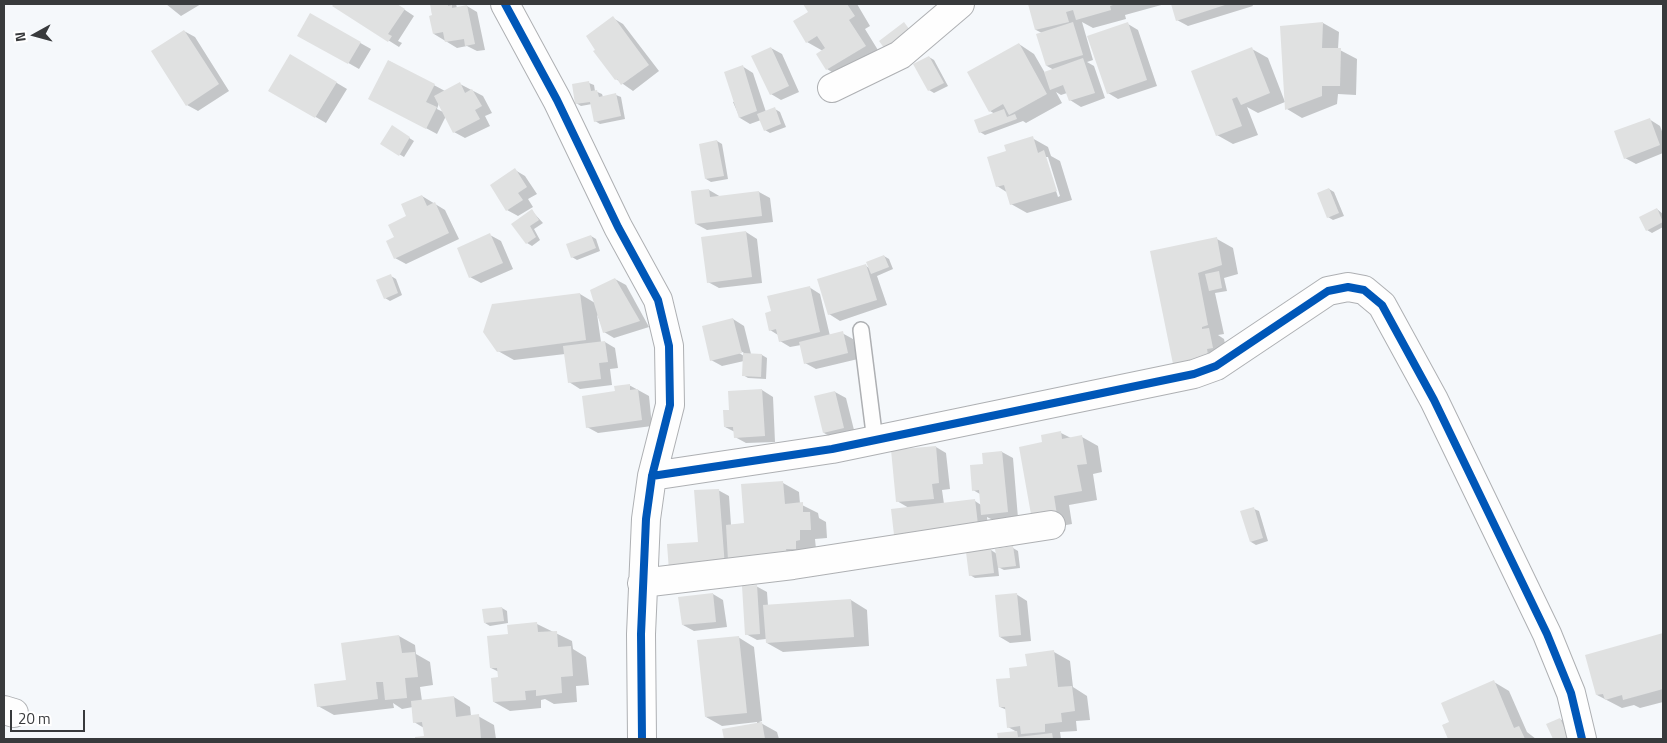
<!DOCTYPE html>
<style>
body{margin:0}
#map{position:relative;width:1667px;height:743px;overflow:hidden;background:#f5f8fb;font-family:"Titillium Web",sans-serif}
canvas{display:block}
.frame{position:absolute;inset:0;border:5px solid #383a3c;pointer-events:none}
.north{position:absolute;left:10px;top:10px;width:50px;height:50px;-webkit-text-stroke:4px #fff;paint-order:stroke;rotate:263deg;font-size:14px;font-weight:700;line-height:20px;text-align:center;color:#383a3c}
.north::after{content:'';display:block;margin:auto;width:18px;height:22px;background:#383a3c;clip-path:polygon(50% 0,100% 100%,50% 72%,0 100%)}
.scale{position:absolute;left:10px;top:710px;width:75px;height:22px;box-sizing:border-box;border:2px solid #383a3c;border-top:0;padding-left:6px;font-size:15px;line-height:18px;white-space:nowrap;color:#383a3c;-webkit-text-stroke:4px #fff;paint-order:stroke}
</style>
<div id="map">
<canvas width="1667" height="743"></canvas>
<div class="frame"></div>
<div class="north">N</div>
<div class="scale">20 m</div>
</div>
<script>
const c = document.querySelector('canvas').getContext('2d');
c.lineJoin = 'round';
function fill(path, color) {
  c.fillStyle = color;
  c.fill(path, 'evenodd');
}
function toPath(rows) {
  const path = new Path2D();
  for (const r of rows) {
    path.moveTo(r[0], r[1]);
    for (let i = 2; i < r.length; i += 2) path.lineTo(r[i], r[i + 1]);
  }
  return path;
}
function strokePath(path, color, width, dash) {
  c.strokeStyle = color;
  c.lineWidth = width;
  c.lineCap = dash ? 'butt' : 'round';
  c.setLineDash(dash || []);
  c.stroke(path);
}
fill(toPath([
 [166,4,201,4,181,16],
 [335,4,396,4,414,16,398,41,402,43,399,47,334,6],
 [431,4,456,4,457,8,467,6,477,12,485,50,477,51,467,46,457,48,434,34],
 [804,4,857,4,870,26,865,29,881,55,843,79,827,69,817,54,823,51,807,42,810,13],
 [1029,4,1165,4,1125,15,1126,19,1093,28,1082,22,1093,60,1087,62,1094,66,1105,98,1081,107,1070,100,1067,93,1061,95,1056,92,1062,103,1026,123,1023,121,985,135,980,132,995,114,990,111,1019,44,1034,54,1045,73,1054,70,1047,66,1042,33,1036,30],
 [1172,4,1252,4,1253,6,1188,26,1177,20],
 [311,15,371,49,359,69,299,35],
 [613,18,623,24,659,71,633,91,616,79],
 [1323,23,1339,32,1338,49,1357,59,1356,95,1338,94,1337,104,1302,118,1287,109],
 [1128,24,1138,30,1157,86,1118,99,1108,93],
 [184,31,195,37,229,91,198,111,187,105],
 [771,48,782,54,799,92,781,100,771,94],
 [1252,49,1268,58,1285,102,1258,113,1247,107,1258,135,1233,144,1217,135],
 [290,55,347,89,326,123,270,90],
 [929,57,934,60,948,86,934,93,929,90],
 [389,61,445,91,460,84,483,96,492,113,485,116,490,126,465,138,454,132,446,116,437,134,381,104],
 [439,103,445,113,437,109],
 [742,66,753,73,766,112,775,109,780,112,786,127,770,133,765,130,761,120,750,124,740,118,733,102,736,101],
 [589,83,594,85,595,91,602,94,603,97,616,95,621,97,625,119,600,124,595,121,592,104,581,106,576,103],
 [1649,119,1660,126,1663,134,1663,153,1636,164,1625,158],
 [392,127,414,141,404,157,382,144],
 [1032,138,1048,147,1051,156,1060,161,1072,200,1027,213,1011,204,1008,193,997,186,1008,152],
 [1045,157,1048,157,1060,196,1058,197],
 [717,141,722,144,728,179,711,182,706,179],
 [515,170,525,176,537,194,528,199,533,207,518,216,507,210],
 [1329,189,1334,192,1344,216,1333,220,1328,217],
 [709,190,721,197,759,192,770,198,773,222,707,230,696,224],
 [422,196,445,210,459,239,406,264,395,258,396,238],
 [1657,209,1663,214,1663,227,1652,233,1647,230],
 [532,211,543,223,534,229,540,240,532,246,527,243],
 [746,232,757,239,762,283,719,288,708,282,703,238],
 [490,235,501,241,513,269,481,283,470,277],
 [591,236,596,239,600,251,577,260,572,257],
 [1217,239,1233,248,1238,274,1224,278,1227,291,1215,293,1224,334,1218,335,1224,339,1228,357,1191,377,1152,252],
 [884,256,889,259,893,269,877,276,887,305,840,321,829,314,865,265,869,268],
 [391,276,396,279,402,295,390,301,385,298],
 [615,279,626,285,649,327,614,338,604,332,597,314,601,342,605,342,615,348,618,368,610,369,612,385,580,389,569,382,565,354,514,360,498,351,580,294,595,303],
 [809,287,820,294,830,336,842,333,853,339,858,359,816,369,805,363,801,345,790,347,780,341,778,335,770,330,772,312],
 [733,319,744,326,751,354,762,355,767,358,766,379,748,378,743,375,744,361,722,366,711,360],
 [737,349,744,353,744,356,736,351],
 [629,385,649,396,652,426,598,433,587,427,616,393],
 [762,390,773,397,775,442,746,443,735,437,735,432,725,427,730,411],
 [835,392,846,398,855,434,835,439,824,433],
 [1061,433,1071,438,1082,437,1098,446,1102,472,1093,474,1097,500,1069,505,1072,524,1049,528,1044,443],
 [936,447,946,453,950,489,942,490,944,504,975,501,981,505,980,494,973,490,984,465,1002,452,1013,458,1018,518,993,520,987,517,988,531,906,540,895,534,909,508,897,501],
 [783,483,799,492,800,504,818,513,819,518,826,522,827,538,815,539,816,549,735,572,699,543,718,490,729,496,731,525,745,524],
 [1254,509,1259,511,1268,541,1256,545,1251,542],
 [1013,548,1018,551,1020,568,1004,570,998,567,999,576,975,578,970,575,968,553,991,550,997,554],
 [756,586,767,592,768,606,851,600,867,610,869,646,783,652,767,643,766,639,757,640,746,634],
 [713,594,723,600,727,627,694,631,683,625],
 [1016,594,1027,601,1031,641,1010,643,1000,637],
 [502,608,507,611,508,623,490,626,485,623],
 [537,624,572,641,573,649,586,657,589,685,576,686,577,702,554,704,545,699,541,700,541,708,510,711,494,702,500,678,499,672,491,668,510,635],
 [1663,635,1663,702,1640,708,1634,705,1622,708,1597,695,1586,656],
 [399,636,415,645,416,654,430,662,433,685,420,687,422,701,454,697,470,707,471,716,478,716,494,725,496,739,416,739,425,737,424,728,414,722,413,707,402,709,393,703,394,708,334,715,318,706],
 [738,637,754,647,762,721,759,722,777,732,779,739,725,739,724,730,757,724,757,722,722,726,706,717],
 [1054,652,1070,661,1073,687,1087,696,1090,720,1076,721,1077,731,1060,732,1061,739,999,739,999,734,1017,732,1008,727,1007,710,1000,707,1011,679],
 [1494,682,1509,691,1527,732,1536,739,1449,739,1443,725,1451,722],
 [1560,719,1565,722,1572,739,1554,739,1548,724]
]), '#0003');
fill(toPath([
 [334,4,397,4,405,9,388,34,392,36,388,42,332,6],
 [430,4,448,4,448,6,452,5,452,8,467,5,475,44,465,46,464,39,445,42,443,32,433,34,429,16,432,15],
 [803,4,847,4,855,16,849,20,866,46,826,70,816,54,825,48,817,36,806,43,793,21,808,12],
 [1028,4,1116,4,1110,6,1111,10,1076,20,1073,10,1066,12,1069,22,1035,30],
 [1171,4,1228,4,1176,21],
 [310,13,361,42,348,64,297,36],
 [613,16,649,65,621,85,617,79,615,80,593,51,595,50,586,36],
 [904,22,915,37,890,56,879,41],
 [1073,22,1083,55,1046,66,1036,34],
 [1128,22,1147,80,1107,94,1087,36],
 [1323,22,1322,48,1341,48,1340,86,1322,86,1322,96,1285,110,1280,26],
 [184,30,219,84,186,106,151,51],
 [1019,43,1047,94,1009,115,1003,104,989,112,967,72],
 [771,47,789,86,770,95,751,56],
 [1252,47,1270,93,1241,105,1237,97,1232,99,1242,126,1216,136,1191,71],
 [290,54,337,82,315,118,268,91],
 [929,56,944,83,928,91,913,64],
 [1083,58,1095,93,1069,101,1063,85,1050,90,1044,72],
 [388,60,435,84,426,102,437,107,426,129,368,99],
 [743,65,757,111,739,118,724,72],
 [589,81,591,91,597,90,599,97,616,93,621,116,594,122,590,102,575,104,572,84],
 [460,82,465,93,472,89,482,106,475,110,480,119,453,133,434,96],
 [775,107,781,124,764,131,757,114],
 [1004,109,1007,117,1015,114,1017,119,979,133,974,120],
 [1650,118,1660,145,1624,159,1614,131],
 [392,125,410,137,399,156,380,144],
 [1033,136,1038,153,1044,150,1057,191,1010,205,1004,185,996,187,987,157,1006,151,1004,145],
 [717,140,724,176,705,179,699,144],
 [515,168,527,187,518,193,523,200,506,211,490,185],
 [1329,188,1339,213,1327,218,1317,193],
 [709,189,710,197,759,191,762,216,695,224,691,191],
 [422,195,427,206,435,202,449,233,394,259,386,241,394,237,388,225,406,216,401,204],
 [1657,208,1663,222,1646,231,1639,217],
 [532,209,539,220,530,226,536,237,526,244,511,224],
 [746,231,752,277,707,283,701,237],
 [490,233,503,263,469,278,457,248],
 [591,235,596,248,571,258,566,244],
 [1217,237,1222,265,1198,273,1208,325,1202,327,1202,329,1209,328,1213,348,1207,349,1209,361,1174,369,1150,251],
 [884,255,889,267,871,274,866,262],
 [866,264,877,300,828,315,817,279],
 [1219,271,1222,288,1209,291,1205,274],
 [391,274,398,293,384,299,376,280],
 [615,278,640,321,603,333,590,290],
 [810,286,820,332,779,342,776,329,769,331,765,313,771,311,767,296],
 [580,293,586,340,497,352,483,332,492,304],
 [733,318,742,353,710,361,702,326],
 [843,331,848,353,804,364,799,342],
 [605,341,608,362,599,363,601,379,568,383,563,346],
 [743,353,762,354,761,377,742,376],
 [630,384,630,390,638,389,642,420,586,428,582,396,615,391,614,386],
 [762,389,765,436,734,438,733,427,724,427,723,410,729,410,728,391],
 [835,391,844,428,823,433,814,396],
 [1061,431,1062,439,1082,435,1087,464,1077,465,1082,491,1054,496,1057,515,1032,520,1019,447,1042,442,1041,435],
 [936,446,939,483,932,484,934,499,896,502,891,450],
 [1002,451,1008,512,981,515,979,490,972,491,970,465,983,464,982,453],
 [783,481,785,504,803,502,803,512,810,512,811,530,800,530,800,540,796,541,796,549,786,549,787,556,728,560,726,525,744,523,741,484],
 [719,489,725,567,669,571,667,544,698,542,694,490],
 [975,499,978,525,894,535,891,509],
 [1254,507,1263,538,1250,542,1240,511],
 [1013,546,1016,566,998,568,995,549],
 [991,549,994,573,969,576,966,552],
 [757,585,760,634,745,635,742,586],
 [713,593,716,622,682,625,678,597],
 [1017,593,1021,635,999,637,995,595],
 [851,599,854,637,766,643,763,605],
 [502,607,504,621,484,623,482,609],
 [537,622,538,632,557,631,558,647,571,646,573,676,561,677,562,693,536,696,536,690,525,691,526,700,493,702,491,678,498,677,497,668,490,668,487,636,508,634,507,625],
 [1663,633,1663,689,1623,700,1622,695,1605,700,1603,694,1596,695,1585,655],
 [399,635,402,653,415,652,418,677,405,678,407,698,385,700,383,682,376,682,378,699,317,707,314,684,346,680,341,643],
 [739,636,747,713,705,717,697,640],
 [1054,650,1058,687,1072,686,1075,711,1061,713,1062,722,1045,724,1045,732,1021,734,1020,726,1007,728,1005,707,999,707,996,679,1010,678,1009,668,1027,666,1025,654],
 [1494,680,1514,728,1519,726,1525,739,1448,739,1442,725,1449,722,1441,703],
 [454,696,456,717,479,714,481,739,415,739,415,737,424,736,422,722,413,723,411,701],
 [1560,718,1569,739,1553,739,1546,724],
 [762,722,765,739,724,739,722,729],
 [1017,731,1018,737,1052,733,1053,739,998,739,997,733]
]), '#e0e1e1');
const lane = toPath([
 [861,330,875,441]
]);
const street = toPath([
 [505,4,557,100,618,227,658,300,669,346,670,405,652,476,646,519,641,634,642,739],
 [832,88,900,55,960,4],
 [652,476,832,449,1194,374,1216,366,1328,291,1348,287,1364,290,1382,305,1434,400,1547,634,1571,693,1582,739],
 [642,583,793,565,1051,525],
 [4,710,14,713]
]);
strokePath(lane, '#aeb0b3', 18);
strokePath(street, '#aeb0b3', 30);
strokePath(lane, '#fefefe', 15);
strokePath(street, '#fefefe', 28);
strokePath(toPath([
 [505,4,557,100,618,227,658,300,669,346,670,405,652,476,646,519,641,634,642,739],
 [652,476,832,449,1194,374,1216,366,1328,291,1348,287,1364,290,1382,305,1434,400,1547,634,1571,693,1582,739]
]), '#0057b8', 8);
</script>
